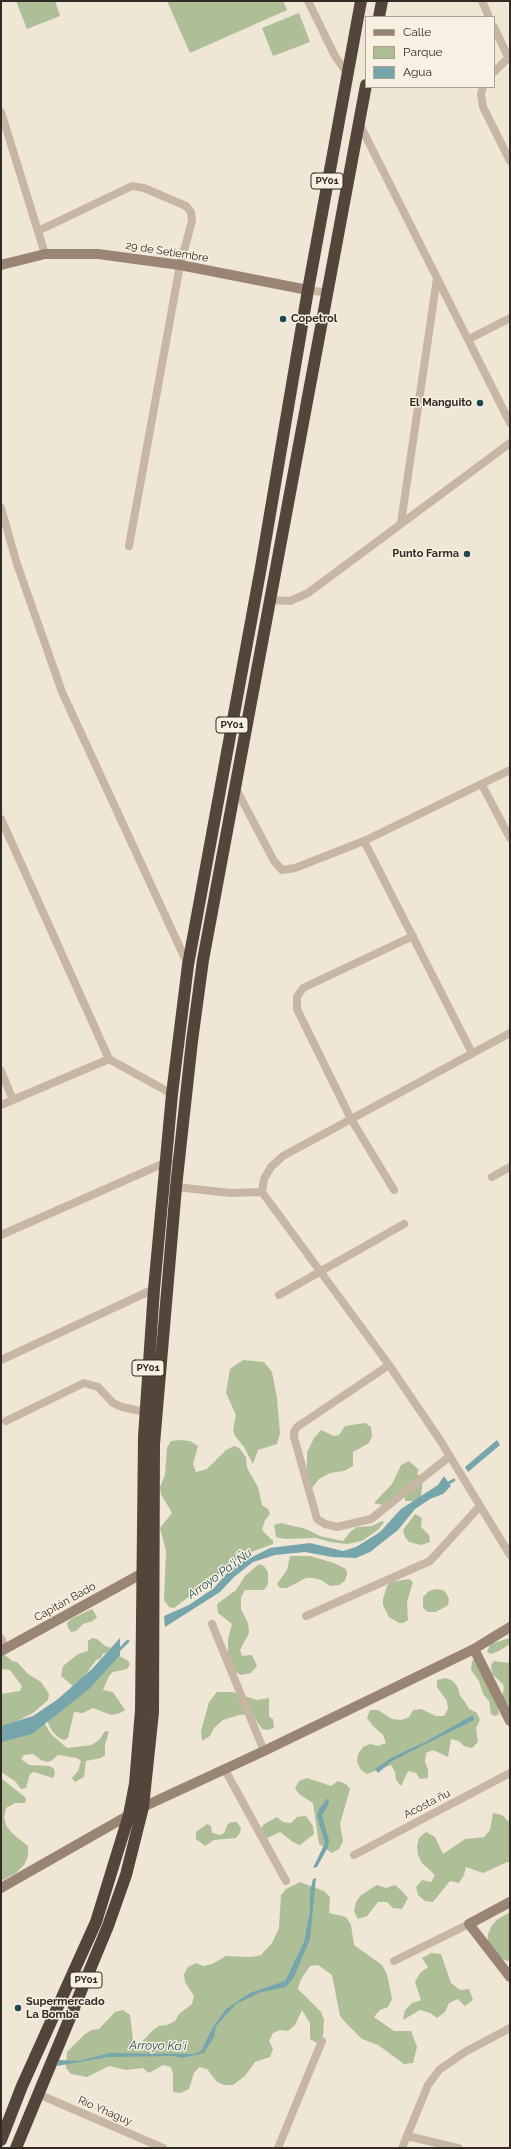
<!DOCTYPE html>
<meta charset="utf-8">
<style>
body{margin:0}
#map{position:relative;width:511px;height:2149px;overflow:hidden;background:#f0e6d6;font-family:Raleway,sans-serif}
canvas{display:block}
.frame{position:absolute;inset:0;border:2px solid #322a25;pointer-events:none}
.legend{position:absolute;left:365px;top:16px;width:130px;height:72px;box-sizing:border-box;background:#f8f0e2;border:1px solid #a9a196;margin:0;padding:5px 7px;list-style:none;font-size:12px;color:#322a25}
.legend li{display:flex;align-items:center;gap:8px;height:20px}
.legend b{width:20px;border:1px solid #a9a196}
</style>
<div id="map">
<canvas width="511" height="2149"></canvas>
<div class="frame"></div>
<ul class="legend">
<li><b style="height:5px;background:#9a8575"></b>Calle</li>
<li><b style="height:11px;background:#aebe97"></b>Parque</li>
<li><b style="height:11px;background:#76a5ab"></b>Agua</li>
</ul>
</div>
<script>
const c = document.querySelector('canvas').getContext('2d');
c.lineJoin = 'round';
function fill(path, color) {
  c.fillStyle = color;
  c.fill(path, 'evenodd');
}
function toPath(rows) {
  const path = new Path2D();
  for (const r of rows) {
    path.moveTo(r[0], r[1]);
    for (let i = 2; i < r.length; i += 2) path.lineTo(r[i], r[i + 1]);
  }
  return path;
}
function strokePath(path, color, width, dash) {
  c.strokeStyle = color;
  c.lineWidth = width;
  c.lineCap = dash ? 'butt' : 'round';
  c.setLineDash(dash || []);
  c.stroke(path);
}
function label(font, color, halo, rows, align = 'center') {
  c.font = font + ' Raleway,sans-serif';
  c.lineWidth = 3;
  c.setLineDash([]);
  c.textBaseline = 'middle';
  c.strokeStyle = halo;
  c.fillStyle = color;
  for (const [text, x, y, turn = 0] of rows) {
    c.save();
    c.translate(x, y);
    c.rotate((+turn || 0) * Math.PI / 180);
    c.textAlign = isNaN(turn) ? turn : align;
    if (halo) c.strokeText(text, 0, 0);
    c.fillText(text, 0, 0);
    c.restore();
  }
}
fill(toPath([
 [16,1,55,1,60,16,27,29],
 [167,1,283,1,287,10,190,53],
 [299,13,310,42,273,56,262,28],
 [243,1360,264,1362,272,1372,277,1398,280,1433,277,1444,258,1450,253,1464,244,1447,235,1436,233,1430,236,1415,226,1393,230,1369],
 [365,1423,371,1427,372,1436,369,1443,353,1452,353,1466,344,1471,330,1473,319,1479,312,1488,307,1474,307,1452,314,1438,321,1430,334,1436,339,1435,345,1426],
 [179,1440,190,1441,198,1446,193,1464,196,1472,207,1469,226,1450,234,1446,239,1448,246,1457,247,1468,258,1487,262,1505,268,1509,270,1514,265,1520,262,1530,273,1541,273,1544,254,1551,224,1567,214,1581,208,1586,195,1592,174,1608,169,1607,164,1600,166,1551,160,1528,172,1513,161,1494,160,1487,165,1475,167,1448,171,1441],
 [409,1461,419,1470,417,1474,423,1477,421,1497,416,1501,405,1501,405,1492,382,1505,374,1503,392,1484,401,1465],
 [415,1514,422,1518,421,1527,429,1535,430,1542,421,1545,409,1542,405,1537,403,1530],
 [382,1521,384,1522,379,1529,362,1541,347,1544,330,1542,316,1538,285,1539,276,1537,274,1525,281,1523,289,1525,306,1529,320,1536,343,1541,351,1531,357,1527,372,1526],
 [290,1556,310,1556,334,1563,346,1569,347,1574,345,1581,339,1585,330,1586,321,1580,314,1578,306,1578,287,1588,280,1588,277,1584,287,1570],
 [259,1564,264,1566,268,1572,268,1584,264,1590,245,1590,241,1597,241,1609,248,1623,249,1633,240,1650,242,1656,252,1655,257,1666,251,1673,241,1675,234,1671,228,1656,228,1639,232,1624,218,1613,217,1604,236,1590,245,1576],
 [409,1579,413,1582,407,1602,408,1620,403,1623,399,1623,389,1617,383,1605,383,1599,387,1586,391,1582],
 [436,1589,443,1590,446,1593,449,1599,448,1605,436,1612,428,1612,423,1608,423,1597,429,1591],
 [92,1609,97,1617,93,1621,83,1624,76,1631,71,1632,68,1628,67,1623,71,1619],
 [92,1638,97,1639,105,1646,111,1648,107,1652,103,1654,101,1658,96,1660,84,1677,73,1686,61,1676,63,1666,78,1654,88,1651,88,1641],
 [510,1638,510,1644,499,1651,491,1654,487,1652,490,1644],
 [1,1652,12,1661,17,1662,28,1674,41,1682,49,1694,48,1700,33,1713,1,1729,1,1694,20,1691,22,1686,10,1670,1,1669],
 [119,1656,127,1660,130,1664,127,1669,113,1672,109,1676,103,1690,113,1692,125,1710,120,1713,111,1715,93,1708,83,1713,74,1712,68,1738,64,1740,59,1738,52,1731,45,1717],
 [476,1659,496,1700,499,1714,495,1716,491,1714,489,1701,483,1694,479,1681,471,1670,472,1661],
 [494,1661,510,1663,510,1711,502,1697,504,1688,503,1684,492,1674,491,1665],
 [446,1678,453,1681,458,1688,460,1696,465,1702,469,1709,477,1713,480,1720,476,1728,478,1742,472,1748,464,1746,459,1741,451,1739,448,1757,433,1750,426,1753,425,1762,428,1770,428,1778,420,1779,416,1773,408,1771,401,1786,396,1780,395,1772,391,1765,367,1774,361,1770,357,1762,358,1754,363,1747,370,1744,378,1746,386,1743,383,1735,372,1725,367,1718,370,1710,378,1710,392,1719,401,1720,409,1717,413,1710,421,1709,436,1716,444,1716,448,1709,447,1701,437,1687,437,1680],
 [217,1692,232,1692,257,1700,269,1698,269,1717,273,1719,274,1728,267,1730,262,1729,254,1717,249,1714,239,1715,223,1720,214,1728,210,1736,202,1741,201,1731,209,1702],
 [43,1721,51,1734,67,1748,92,1745,100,1739,105,1731,109,1732,105,1745,105,1755,101,1758,86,1761,84,1777,75,1782,72,1778,78,1771,81,1761,77,1758,58,1755,51,1761,46,1762,41,1760,33,1754,24,1755,21,1759,29,1765,50,1766,54,1769,55,1774,53,1778,34,1772,30,1774,26,1788,21,1789,15,1781,1,1772,1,1730],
 [1,1778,26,1798,25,1803,15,1803,6,1808,4,1818,7,1827,13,1834,28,1846,28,1856,24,1865,16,1873,1,1881],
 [307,1778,331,1786,338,1781,346,1784,350,1789,340,1824,343,1841,339,1849,332,1853,319,1844,313,1803,299,1794,295,1788,299,1781],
 [493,1813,502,1815,509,1822,510,1861,483,1873,466,1867,464,1875,459,1883,450,1881,433,1902,425,1901,418,1895,416,1887,422,1880,431,1882,435,1875,422,1863,418,1855,417,1846,419,1838,426,1832,435,1837,443,1854,465,1839,484,1837,490,1830],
 [306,1816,313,1826,314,1834,300,1845,293,1842,280,1832,265,1839,260,1832,263,1825,277,1817,283,1822,291,1823,297,1817],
 [232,1822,237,1822,241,1828,240,1833,236,1838,214,1840,205,1846,196,1839,196,1832,207,1824,211,1826,212,1833,220,1835,224,1833,228,1824],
 [300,1882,324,1891,330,1897,329,1913,346,1917,351,1925,354,1945,382,1965,387,1974,392,1999,388,2007,380,2010,374,2017,394,2031,411,2031,417,2047,413,2063,404,2064,378,2045,362,2039,345,2022,340,2016,332,1975,318,1965,310,1966,300,1981,298,1989,321,2012,324,2020,323,2037,317,2043,310,2039,310,2023,302,2010,295,2025,288,2031,280,2030,273,2033,269,2041,273,2049,270,2057,255,2062,245,2076,233,2085,224,2085,217,2082,207,2069,199,2067,194,2073,189,2089,181,2093,173,2092,173,2074,171,2067,163,2065,149,2073,143,2068,126,2070,109,2066,87,2077,71,2074,66,2068,67,2052,84,2035,91,2030,99,2029,115,2012,123,2010,130,2015,133,2040,140,2044,152,2031,159,2026,167,2025,175,2021,179,2014,192,2004,194,1996,185,1982,184,1974,188,1967,196,1963,204,1966,212,1964,226,1956,251,1957,261,1955,272,1943,279,1928,281,1895,286,1889],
 [377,1885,386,1888,395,1885,402,1891,408,1898,402,1909,393,1908,387,1902,378,1902,367,1916,358,1919,354,1911,356,1902,361,1895],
 [510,1912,510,1960,507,1961,499,1957,487,1945,488,1934,492,1925,498,1919],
 [431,1953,441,1954,451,1983,460,1990,469,1989,473,2000,465,2006,458,1999,449,2003,445,2012,437,2018,430,2013,420,2010,403,2020,405,2010,412,2003,421,2000,415,1982,420,1973,428,1967,422,1958]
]), '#aebe97');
fill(toPath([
 [497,1440,500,1445,468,1472,465,1467],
 [444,1476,451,1486,443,1494,430,1499,415,1509,398,1530,370,1552,356,1558,332,1557,305,1552,275,1555,253,1562,234,1577,220,1592,165,1627,164,1616,189,1605,214,1588,228,1572,238,1564,270,1548,310,1543,343,1551,356,1547,380,1532,401,1509,438,1485],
 [120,1638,120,1655,89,1689,32,1734,1,1742,1,1726,33,1716,58,1699,92,1669],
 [473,1715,474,1720,392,1761,378,1773,375,1769,391,1758,427,1741],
 [328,1798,329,1803,322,1816,329,1840,328,1847,317,1867,313,1868,325,1843,317,1816,319,1809],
 [316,1878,310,1939,294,1977,286,1987,261,1992,236,2004,216,2026,214,2037,204,2053,182,2058,173,2056,108,2057,57,2066,59,2060,78,2061,110,2053,194,2054,201,2051,213,2027,226,2009,250,1993,285,1981,304,1942,310,1911,310,1892,313,1879]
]), '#76a5ab');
strokePath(toPath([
 [445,1485,454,1480],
 [118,1651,128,1641]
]), '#76a5ab', 3);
strokePath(toPath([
 [308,1,335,56,347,73],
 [482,1,489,17],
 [494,27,508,57],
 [494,72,510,56],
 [483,87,481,94,483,107,510,161],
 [1,112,45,254],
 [359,123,510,423],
 [38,231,132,186,144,188,186,206,191,212,192,221,180,265,129,546],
 [308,290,328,293],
 [469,339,510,318],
 [1,508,17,564,62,692,188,965],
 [401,523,437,278],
 [270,600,290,601,308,593,510,443],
 [482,785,510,838],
 [235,787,274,861,282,870,295,868,364,841,510,770],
 [1,819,109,1059,172,1094],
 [364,841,472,1053],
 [510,1033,283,1156,271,1167,264,1179,262,1192,389,1365,440,1440,510,1555],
 [1,1071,13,1100],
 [1,1105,109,1059],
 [492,1177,510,1167],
 [176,1187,231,1193,262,1192],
 [394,1190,351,1119,297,1009,297,997,303,988,413,936],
 [1,1235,169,1161],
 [279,1295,404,1224],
 [1,1360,154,1289],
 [389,1365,297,1427,294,1432,294,1437,317,1519,325,1524,337,1527,371,1519,450,1456],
 [6,1421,84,1383,98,1387,113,1403,122,1407,145,1412],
 [306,1616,430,1561,480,1506],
 [212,1624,264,1751],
 [1,1638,5,1649],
 [225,1770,286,1881],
 [354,1855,510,1773],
 [394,1961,469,1924],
 [38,2094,163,2148],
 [407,2136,458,2148],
 [278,2148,322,2041],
 [402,2148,428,2085,439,2070,465,2052,510,2028]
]), '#c7b6a3', 8);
strokePath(toPath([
 [1,265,45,254,98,254,180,265,308,290],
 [474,1649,510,1721],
 [1,1651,141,1574],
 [1,1888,143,1807,264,1751,474,1649,510,1627],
 [510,1902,469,1924,510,1977]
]), '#9a8575', 10);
strokePath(toPath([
 [379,17,382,1],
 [1,2140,22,2086,96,1922,129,1815,135,1784,141,1710,144,1437,154,1289,172,1094,188,965,261,567,308,290,361,1],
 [16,2148,108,1926,126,1875,143,1807,153,1712,154,1444,176,1187,192,1041,203,960,366,85]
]), '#53453c', 12);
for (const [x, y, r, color] of [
 [283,319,4,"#1c4a52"],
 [480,403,4,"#1c4a52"],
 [467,554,4,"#1c4a52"],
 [18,2008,4,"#1c4a52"]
]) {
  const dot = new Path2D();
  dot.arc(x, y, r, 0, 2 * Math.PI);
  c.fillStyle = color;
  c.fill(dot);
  strokePath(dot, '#f8f0e2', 1.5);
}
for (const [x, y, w] of [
 [327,181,32],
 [232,725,32],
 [148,1368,32],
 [86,1980,32]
]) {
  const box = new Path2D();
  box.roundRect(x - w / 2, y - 8, w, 16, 3);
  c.fillStyle = '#f8f0e2';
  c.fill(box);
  strokePath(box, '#322a25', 1);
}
label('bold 10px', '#322a25', null, [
 ["PY01",327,181],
 ["PY01",232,725],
 ["PY01",148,1368],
 ["PY01",86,1980]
]);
label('11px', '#322a25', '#f8f0e2', [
 ["29 de Setiembre",167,252,9],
 ["Capitán Bado",65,1602,-29],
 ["Acosta ñu",427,1804,-27],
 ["Río Yhaguy",105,2111,23]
]);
label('bold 11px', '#322a25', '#f8f0e2', [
 ["Copetrol",291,319],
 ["El Manguito",472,403,"right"],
 ["Punto Farma",459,554,"right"],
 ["Supermercado",26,2002],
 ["La Bomba",26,2015]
], 'left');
label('italic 12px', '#1c4a52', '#f8f0e2', [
 ["Arroyo Pa'i Ñu",220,1574,-36],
 ["Arroyo Ka'i",158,2046,1]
]);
</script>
